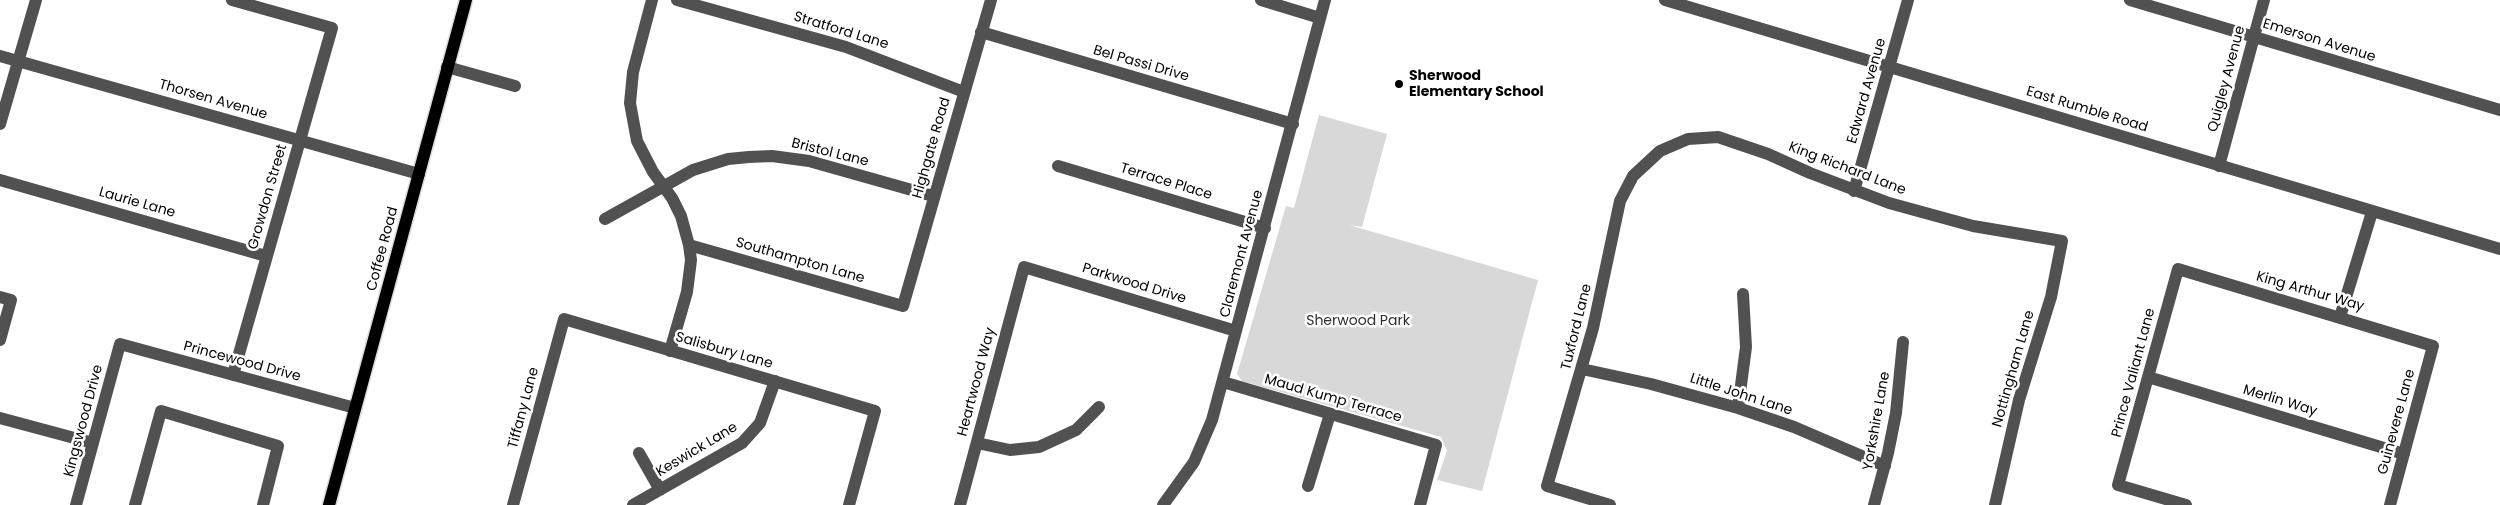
<!DOCTYPE html>
<style>
body{margin:0}
canvas{display:block;background:#fff}
</style>
<canvas width="2500" height="505"></canvas>
<script>
const c = document.querySelector('canvas').getContext('2d');
c.lineJoin = 'round';
function fill(path, color) {
  c.fillStyle = color;
  c.fill(path, 'evenodd');
}
function toPath(rows) {
  const path = new Path2D();
  for (const r of rows) {
    path.moveTo(r[0], r[1]);
    for (let i = 2; i < r.length; i += 2) path.lineTo(r[i], r[i + 1]);
  }
  return path;
}
function strokePath(path, color, width, dash) {
  c.strokeStyle = color;
  c.lineWidth = width;
  c.lineCap = dash ? 'butt' : 'round';
  c.setLineDash(dash || []);
  c.stroke(path);
}
function label(font, color, halo, rows, align = 'center') {
  c.font = font + ' Poppins,sans-serif';
  c.lineWidth = 5;
  c.setLineDash([]);
  c.textBaseline = 'middle';
  c.strokeStyle = halo;
  c.fillStyle = color;
  for (const [text, x, y, turn = 0] of rows) {
    c.save();
    c.translate(x, y);
    c.rotate((+turn || 0) * Math.PI / 180);
    c.textAlign = isNaN(turn) ? turn : align;
    if (halo) c.strokeText(text, 0, 0);
    c.fillText(text, 0, 0);
    c.restore();
  }
}
fill(toPath([
 [1319,115,1387,134,1362,227,1349,225,1538,280,1482,491,1437,480,1447,451,1441,437,1242,381,1237,374,1286,206,1294,208]
]), '#d8d8d8');
const major = toPath([
 [329,505,466,0]
]);
strokePath(major, '#dbdbdb', 15);
strokePath(toPath([
 [232,0,332,28,233,375],
 [652,0,633,72,630,103,637,141,653,172,672,198,681,216,689,245,691,260,687,292,670,351],
 [677,0,846,47,964,92],
 [1261,0,1320,18],
 [1665,0,2500,249],
 [2130,0,2500,110],
 [981,32,1293,124],
 [0,56,419,174],
 [447,67,515,86],
 [0,124,36,0],
 [1058,166,1265,228],
 [2219,166,2264,0],
 [0,180,266,256],
 [1854,191,1908,0],
 [605,219,693,170,728,159,749,157,772,156,809,161,933,196],
 [689,245,903,306,991,0],
 [0,297,11,300,0,340],
 [2340,317,2372,212],
 [1582,369,1651,384,1738,408,1794,427,1885,466],
 [2148,377,2404,454],
 [1223,382,1436,445,1420,505],
 [1738,408,1746,347,1743,294],
 [0,418,93,443],
 [977,443,1010,450,1039,447,1076,430,1099,407],
 [639,453,660,490],
 [1308,486,1330,414],
 [76,505,120,344,355,408],
 [135,505,161,411,278,446,263,505],
 [513,505,564,319,875,411,849,505],
 [633,505,742,443,760,423,775,381],
 [960,505,1024,267,1236,331],
 [1163,505,1194,462,1212,420,1325,0],
 [1610,505,1547,486,1593,328,1620,201,1633,176,1660,151,1688,139,1718,137,1768,154,1810,173,1889,203,1973,226,2062,241,2051,297,2019,400,1995,505],
 [1874,505,1888,453,1896,413,1903,342],
 [2186,505,2118,485,2178,269,2433,346,2390,505]
]), '#515151', 12);
strokePath(major, '#000', 12);
for (const [x, y, r, color] of [
 [1399,84,5,"#000"]
]) {
  const dot = new Path2D();
  dot.arc(x, y, r, 0, 2 * Math.PI);
  c.fillStyle = color;
  c.fill(dot);
  strokePath(dot, '#fff', 2);
}
label('14px', '#000', '#fff', [
 ["Stratford Lane",841,31,17],
 ["Emerson Avenue",2319,41,17],
 ["Bel Passi Drive",1141,64,16],
 ["Quigley Avenue",2227,79,-75],
 ["Edward Avenue",1867,91,-74],
 ["Thorsen Avenue",213,100,16],
 ["East Rumble Road",2087,110,17],
 ["Highgate Road",932,148,-74],
 ["Bristol Lane",830,153,14],
 ["King Richard Lane",1847,169,21],
 ["Terrace Place",1166,182,17],
 ["Growdon Street",268,197,-74],
 ["Laurie Lane",137,203,16],
 ["Coffee Road",383,249,-75],
 ["Claremont Avenue",1242,254,-75],
 ["Southampton Lane",800,261,16],
 ["Parkwood Drive",1134,284,17],
 ["King Arthur Way",2310,292,16],
 ["Tuxford Lane",1577,327,-76],
 ["Salisbury Lane",724,351,16],
 ["Princewood Drive",242,362,15],
 ["Nottingham Lane",2014,369,-74],
 ["Prince Valiant Lane",2134,373,-75],
 ["Heartwood Way",977,382,-75],
 ["Little John Lane",1741,395,18],
 ["Maud Kump Terrace",1333,399,16],
 ["Merlin Way",2280,401,17],
 ["Tiffany Lane",524,408,-75],
 ["Kingswood Drive",84,421,-75],
 ["Yorkshire Lane",1877,421,-80],
 ["Guinevere Lane",2397,422,-75],
 ["Keswick Lane",697,450,-31]
]);
label('bold 14px', '#000', '#fff', [
 ["Sherwood",1409,76],
 ["Elementary School",1409,92]
], 'left');
label('14px', '#2f2f2f', '#fff', [
 ["Sherwood Park",1358,321]
]);
</script>
